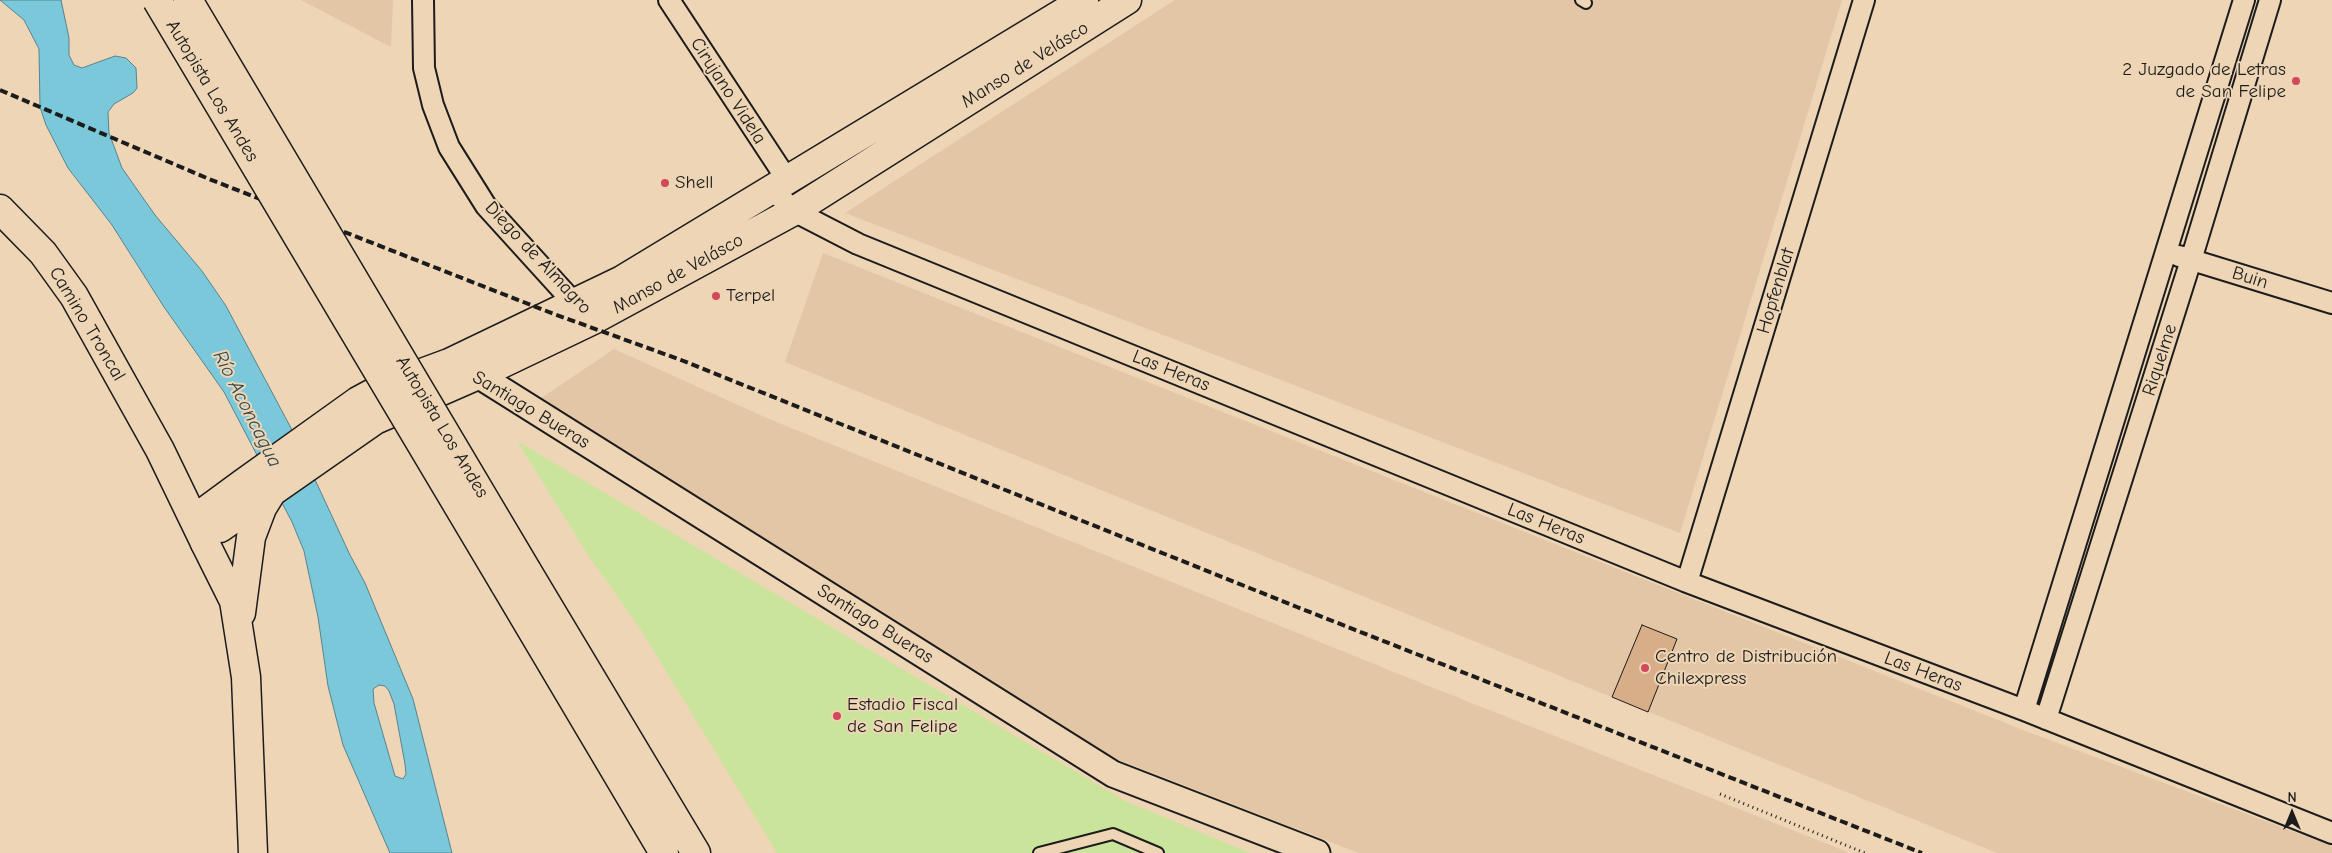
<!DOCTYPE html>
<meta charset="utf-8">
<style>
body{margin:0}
#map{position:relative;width:2332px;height:853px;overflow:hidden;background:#edd5b5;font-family:"Comic Neue",sans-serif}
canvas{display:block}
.north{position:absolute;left:2267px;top:788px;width:50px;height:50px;-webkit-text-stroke:4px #edd5b5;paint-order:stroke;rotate:0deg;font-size:14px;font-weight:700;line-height:20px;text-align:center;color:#1c1c1c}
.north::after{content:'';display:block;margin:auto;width:18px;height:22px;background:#1c1c1c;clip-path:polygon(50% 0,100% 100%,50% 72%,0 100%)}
</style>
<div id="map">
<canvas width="2332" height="853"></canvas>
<div class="north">N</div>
</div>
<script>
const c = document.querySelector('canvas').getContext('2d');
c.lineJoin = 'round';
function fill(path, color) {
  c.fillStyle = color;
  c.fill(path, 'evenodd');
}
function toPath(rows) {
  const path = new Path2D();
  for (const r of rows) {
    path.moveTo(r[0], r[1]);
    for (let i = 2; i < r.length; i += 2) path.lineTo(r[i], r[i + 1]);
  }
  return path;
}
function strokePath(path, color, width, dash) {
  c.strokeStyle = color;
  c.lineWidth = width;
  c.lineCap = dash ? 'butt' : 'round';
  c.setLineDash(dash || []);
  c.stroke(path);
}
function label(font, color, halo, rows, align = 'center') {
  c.font = font + ' "Comic Neue",sans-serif';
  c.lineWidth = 4;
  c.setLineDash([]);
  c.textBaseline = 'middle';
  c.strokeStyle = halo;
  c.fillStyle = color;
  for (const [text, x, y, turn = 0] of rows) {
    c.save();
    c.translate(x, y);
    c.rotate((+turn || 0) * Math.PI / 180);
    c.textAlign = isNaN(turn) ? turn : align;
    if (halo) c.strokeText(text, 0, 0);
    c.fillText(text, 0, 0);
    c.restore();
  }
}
fill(toPath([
 [301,0,393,0,391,47],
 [1175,0,1842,0,1680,533,845,213],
 [823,253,2023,730,2332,846,2332,853,1997,853,785,362],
 [614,349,769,419,1421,683,1850,853,1359,853,1114,758,537,401]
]), '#e3c6a5');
fill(toPath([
 [517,441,1125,801,1250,853,777,853,641,630,588,555]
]), '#cae59b');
const water = toPath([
 [61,0,69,38,69,55,74,65,82,68,115,56,126,58,136,68,137,88,133,93,114,104,108,112,109,133,122,168,155,215,202,271,226,306,291,428,350,555,365,583,413,699,452,853,390,853,343,745,328,686,318,617,304,551,292,522,224,392,164,307,112,225,68,168,46,125,40,107,39,49,24,20,0,0,61,0],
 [379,685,385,686,389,691,394,704,405,764,406,774,403,779,395,776,374,703,373,689,379,685]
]);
fill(water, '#7cc8db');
strokePath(water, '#56838f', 1);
const building = toPath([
 [1642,625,1677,639,1648,712,1612,697,1642,625]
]);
fill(building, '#d8ae89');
strokePath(building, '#1c1c1c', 1);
const service = toPath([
 [1581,0,1586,3],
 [1039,853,1113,834,1158,853]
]);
const minor = toPath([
 [423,0,424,68,433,105,449,147,486,206,575,304,585,311],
 [669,0,788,181],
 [773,190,794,211,858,244,1687,582,2024,710,2332,833],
 [2179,256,2332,303],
 [1687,582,1864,0],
 [2024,710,2244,0],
 [2046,719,2191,260,2270,0]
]);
const tertiary = toPath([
 [463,369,478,375,1113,774,1317,853]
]);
const secondary = toPath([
 [0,209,43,253,74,296,160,450,205,543]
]);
const primary = toPath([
 [220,528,375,420,478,375,595,319,794,211,1127,0],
 [232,588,246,677,253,853],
 [236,605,205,543,203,524,208,509,242,484,358,401,384,387,449,363,622,280,1084,0],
 [241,613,251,537,262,508,270,495]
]);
const trunk = toPath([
 [527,571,696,853],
 [504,583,664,853]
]);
strokePath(service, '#1c1c1c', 14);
strokePath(minor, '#1c1c1c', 24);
strokePath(tertiary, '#1c1c1c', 29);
strokePath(secondary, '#1c1c1c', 31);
strokePath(primary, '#1c1c1c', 31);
strokePath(trunk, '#1c1c1c', 31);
strokePath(toPath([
 [1720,794,1865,853]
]), '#1c1c1c', 3, [1, 4]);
strokePath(service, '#edd5b5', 10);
strokePath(minor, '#edd5b5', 20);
strokePath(tertiary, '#edd5b5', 25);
strokePath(secondary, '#edd5b5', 28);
strokePath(primary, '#edd5b5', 28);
strokePath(trunk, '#edd5b5', 28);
strokePath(toPath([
 [0,90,209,179,554,314,681,360,1297,607,1922,853]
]), '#1c1c1c', 4, [8, 4]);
const trunkBridge = toPath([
 [157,0,504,583],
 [188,0,527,571]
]);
strokePath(trunkBridge, '#1c1c1c', 31, []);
strokePath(trunkBridge, '#edd5b5', 28);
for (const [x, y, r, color] of [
 [2296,81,5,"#d1495b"],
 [665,183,5,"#d1495b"],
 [716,296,5,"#d1495b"],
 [1645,668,5,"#d1495b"],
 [837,716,5,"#d1495b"]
]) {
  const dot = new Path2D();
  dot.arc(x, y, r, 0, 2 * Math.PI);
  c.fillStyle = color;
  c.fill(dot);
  strokePath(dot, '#edd5b5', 2);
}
label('19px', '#1c1c1c', '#edd5b5', [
 ["Manso de Velásco",1025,65,-32],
 ["Autopista Los Andes",212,91,59],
 ["Cirujano Videla",728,91,57],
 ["Diego de Almagro",538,258,47],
 ["Manso de Velásco",678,274,-29],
 ["Buin",2250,278,17],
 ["Hopfenblat",1776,291,-73],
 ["Camino Troncal",87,324,59],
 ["Riquelme",2160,360,-72],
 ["Las Heras",1171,371,22],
 ["Santiago Bueras",531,410,31],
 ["Autopista Los Andes",442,427,59],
 ["Las Heras",1546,524,22],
 ["Santiago Bueras",875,624,32],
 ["Las Heras",1923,672,21]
]);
label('19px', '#1c1c1c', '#edd5b5', [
 ["2 Juzgado de Letras",2286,70,"right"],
 ["de San Felipe",2286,92,"right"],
 ["Shell",675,183],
 ["Terpel",726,296],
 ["Centro de Distribución",1655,657],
 ["Chilexpress",1655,679],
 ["Estadio Fiscal",847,705],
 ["de San Felipe",847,727]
], 'left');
label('italic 20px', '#34474c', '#edd5b5', [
 ["Río Aconcagua",247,409,63]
]);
</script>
